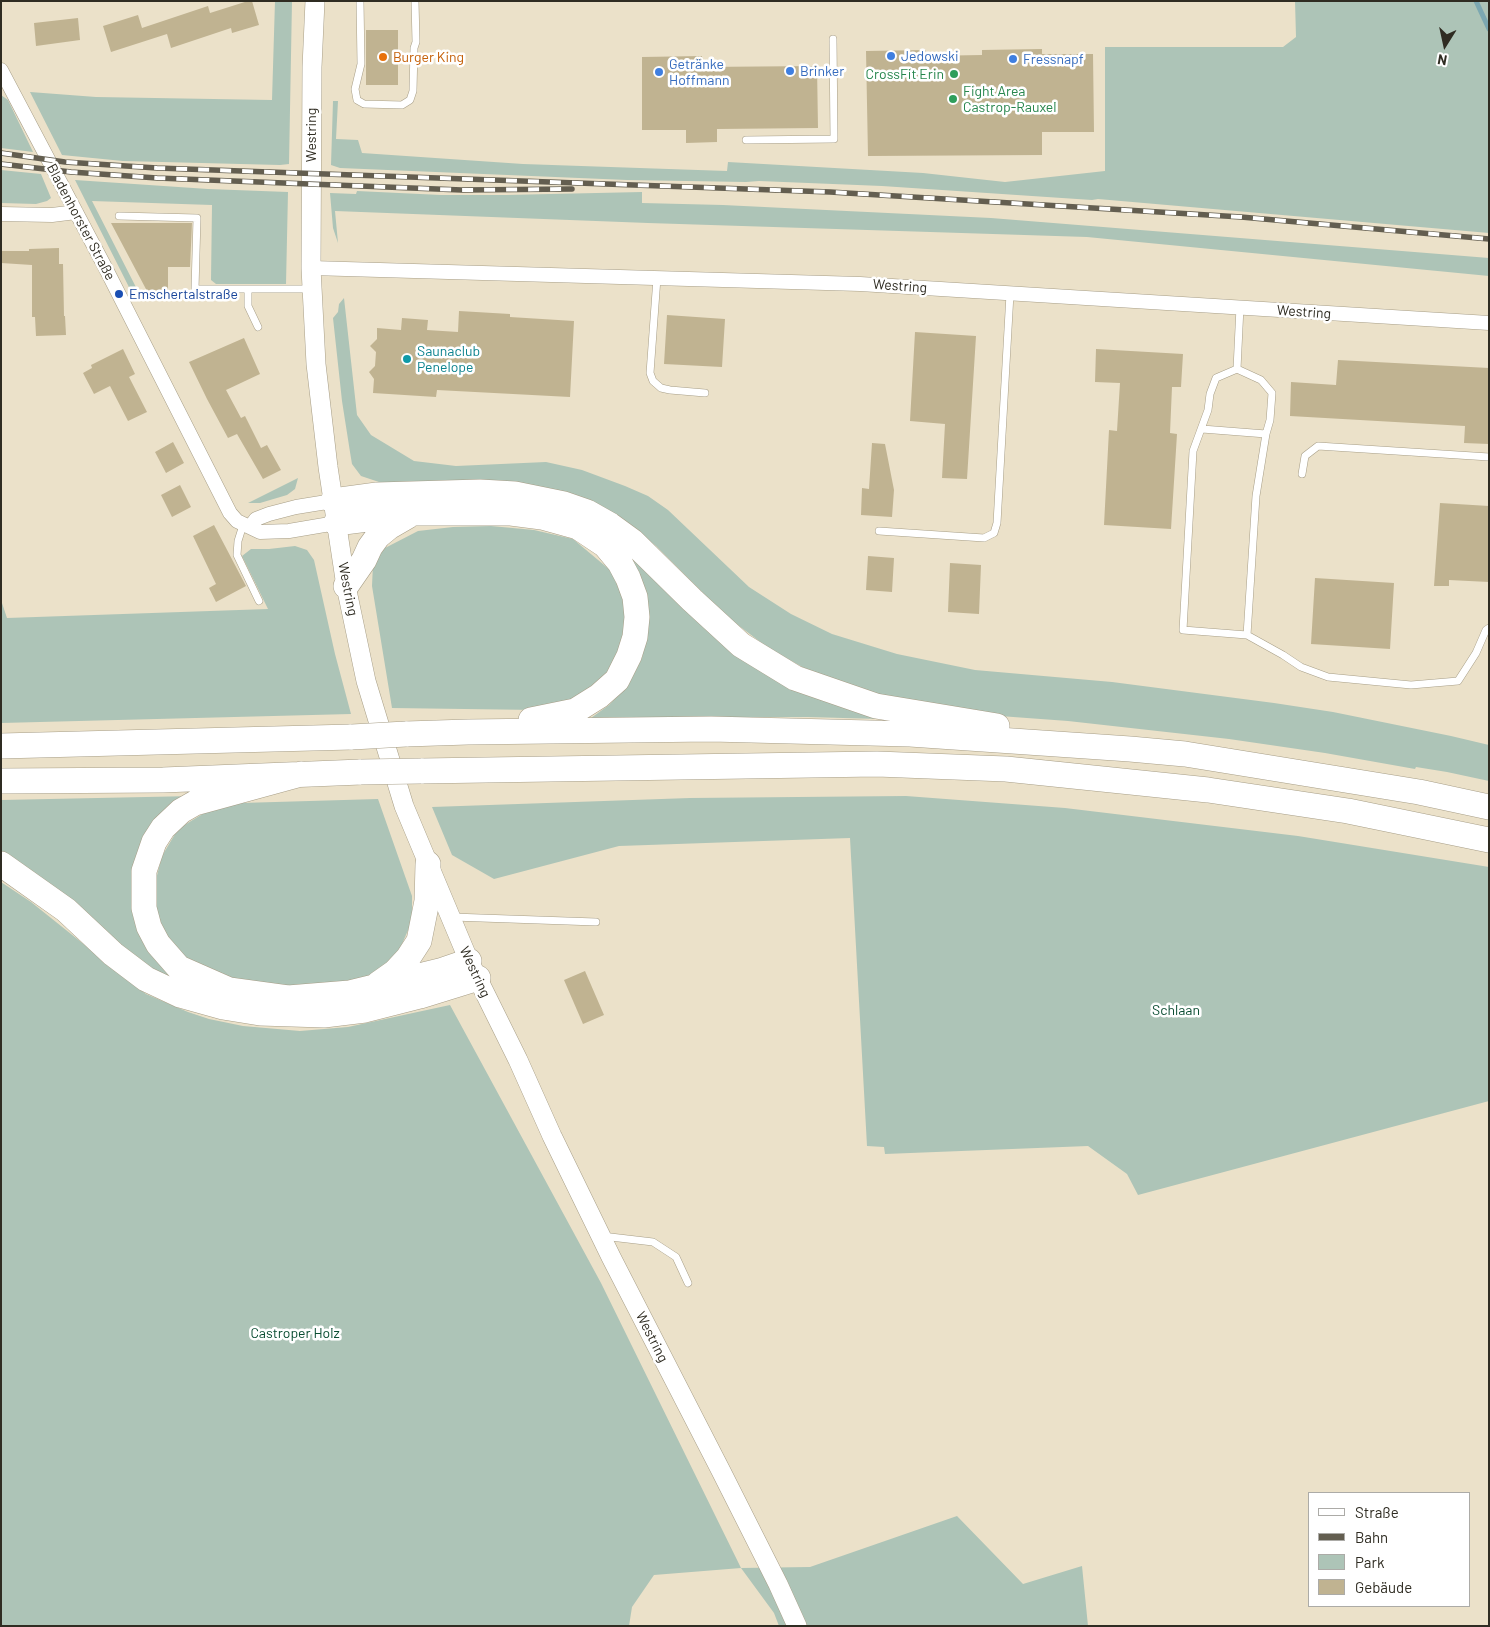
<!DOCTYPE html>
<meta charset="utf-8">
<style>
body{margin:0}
#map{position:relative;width:1490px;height:1627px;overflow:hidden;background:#ebe1c9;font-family:Barlow,sans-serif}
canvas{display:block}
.frame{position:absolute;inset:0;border:2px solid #2f2c22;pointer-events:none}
.legend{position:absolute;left:1308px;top:1492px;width:162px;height:115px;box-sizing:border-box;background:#fff;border:1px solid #acaba7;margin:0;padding:6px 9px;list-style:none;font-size:15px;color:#2f2c22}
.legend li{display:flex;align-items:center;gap:10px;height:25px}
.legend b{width:25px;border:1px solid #acaba7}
.north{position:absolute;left:1420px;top:20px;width:50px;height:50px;-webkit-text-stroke:4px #fff;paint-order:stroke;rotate:190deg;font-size:14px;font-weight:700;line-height:20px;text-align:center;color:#2f2c22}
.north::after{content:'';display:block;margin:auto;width:18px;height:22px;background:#2f2c22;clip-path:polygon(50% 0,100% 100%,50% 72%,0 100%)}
</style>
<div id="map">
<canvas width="1490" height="1627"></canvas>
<div class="frame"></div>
<ul class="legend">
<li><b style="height:6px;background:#fff"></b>Straße</li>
<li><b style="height:6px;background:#635e50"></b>Bahn</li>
<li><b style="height:14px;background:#adc4b7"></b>Park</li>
<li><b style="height:14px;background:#c0b391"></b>Gebäude</li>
</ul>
<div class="north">N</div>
</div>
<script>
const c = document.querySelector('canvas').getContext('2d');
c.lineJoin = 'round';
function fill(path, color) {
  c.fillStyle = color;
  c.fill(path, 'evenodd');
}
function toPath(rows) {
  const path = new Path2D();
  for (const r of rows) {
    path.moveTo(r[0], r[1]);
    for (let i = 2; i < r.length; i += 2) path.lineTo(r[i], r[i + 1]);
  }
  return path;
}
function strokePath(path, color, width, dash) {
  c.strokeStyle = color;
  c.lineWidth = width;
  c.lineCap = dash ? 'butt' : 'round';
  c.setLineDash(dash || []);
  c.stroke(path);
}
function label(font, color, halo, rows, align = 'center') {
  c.font = font + ' Barlow,sans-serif';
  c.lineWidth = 5;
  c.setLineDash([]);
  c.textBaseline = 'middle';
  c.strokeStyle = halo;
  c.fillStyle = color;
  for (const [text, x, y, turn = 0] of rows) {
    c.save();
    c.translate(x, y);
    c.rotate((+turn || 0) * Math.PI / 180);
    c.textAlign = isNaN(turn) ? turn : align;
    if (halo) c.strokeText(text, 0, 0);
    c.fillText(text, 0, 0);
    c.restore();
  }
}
fill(toPath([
 [275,1,292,1,289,164,280,165,123,161,62,155,30,92,96,97,272,100],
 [1295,1,1489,1,1489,233,1098,199,1092,200,882,186,759,181,746,182,627,180,340,168,331,165,333,101,338,101,336,139,358,140,362,153,523,164,727,171,728,162,923,173,1005,182,1105,171,1105,47,1283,47,1296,37],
 [1,95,8,100,33,152,1,148],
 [1,170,41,174,51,198,47,201,36,204,1,203],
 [75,180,208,189,288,192,286,284,216,284,211,280,212,205,92,201,142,299,135,299],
 [357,191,441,195,506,195,642,192,642,203,723,205,991,218,1489,258,1489,276,1087,237,648,223,335,211,338,243,333,228,330,193,356,194],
 [344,298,357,415,371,435,414,461,456,466,546,462,582,470,625,486,648,496,668,510,749,587,791,614,832,634,897,654,975,670,1112,682,1274,703,1333,712,1451,736,1489,745,1489,781,1447,772,1416,767,1415,769,1325,753,1229,739,1068,721,986,715,897,701,804,668,767,647,726,616,656,546,633,527,382,483,361,476,352,464,350,452,342,401,333,318,338,312,339,304],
 [298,478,295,489,287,495,260,503,248,503],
 [491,526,534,530,573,539,610,570,626,603,630,623,614,667,576,699,537,710,392,708,372,586,373,564,385,548,418,531,453,527],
 [606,533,677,593,879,719,808,717,591,718,609,705,629,684,642,658,646,637],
 [295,546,307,550,314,560,335,654,351,714,1,723,1,600,7,618,268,609,242,556,251,549,269,549],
 [194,796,133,887,186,988,156,979,1,854,1,800],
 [906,796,1065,808,1298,836,1489,867,1489,1101,1138,1195,1127,1174,1088,1146,885,1154,884,1147,867,1146,850,838,619,846,494,879,452,855,432,807,690,798],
 [378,799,412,896,412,921,396,958,370,978,320,987,257,984,207,973,179,957,165,934,156,911,153,891,162,856,178,829,214,807,241,803],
 [1,882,31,902,146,994,188,1012,209,1019,243,1026,300,1031,348,1027,450,1005,601,1283,741,1568,810,1567,957,1516,1023,1584,1082,1566,1088,1626,779,1626,774,1613,741,1568,654,1575,632,1607,629,1626,1,1626]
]), '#adc4b7');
strokePath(toPath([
 [1476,1,1489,29]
]), '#7ca8b1', 5);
fill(toPath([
 [248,1,252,1,259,25,232,33,231,28,171,48,167,34,111,52,103,26,138,15,142,28,208,6,210,13],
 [78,18,80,40,36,46,34,23],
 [366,30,398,30,398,85,366,85],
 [1042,49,1042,54,1093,54,1094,132,1042,132,1042,155,868,156,866,51,926,50,926,56,982,55,982,50],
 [702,56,702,67,817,66,818,128,717,129,717,142,686,143,686,130,642,130,642,57],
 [111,223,192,223,190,267,168,267,168,291,147,291],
 [59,248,59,264,63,264,64,316,65,316,66,335,36,336,35,317,32,317,32,265,1,263,1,251,29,251,29,249],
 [459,311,510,314,510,317,574,321,570,397,437,390,436,397,373,393,374,379,369,372,375,366,376,352,370,346,377,339,377,328,401,330,402,318,428,320,427,330,458,332],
 [667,315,725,319,722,367,664,364],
 [915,332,976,336,967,479,942,478,945,424,910,421],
 [244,338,260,374,226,390,241,418,245,416,261,448,267,445,281,470,263,479,237,434,228,438,207,399,189,362],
 [123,349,135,374,129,377,147,412,128,421,110,386,94,394,83,373,92,368,91,365],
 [1096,349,1183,354,1181,387,1172,387,1170,433,1177,434,1171,529,1104,525,1109,430,1117,431,1120,383,1095,382],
 [1338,360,1489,368,1489,444,1464,443,1465,426,1290,416,1291,382,1336,385],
 [173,442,184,463,166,473,155,452],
 [872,443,885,444,894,490,892,517,861,515,862,488,869,489],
 [180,485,191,507,172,517,161,495],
 [1440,503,1489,506,1489,582,1449,580,1449,586,1434,586],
 [214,525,246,586,216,602,209,588,216,584,193,536],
 [868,556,894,558,892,592,866,590],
 [950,563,981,565,979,614,948,612],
 [1315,578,1394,583,1390,649,1311,644],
 [585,971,604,1015,583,1024,564,980]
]), '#c0b391');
const service = toPath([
 [360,1,361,64,355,89,357,100,364,104,402,105,410,100,413,91,414,48,416,42,415,1],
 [746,140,834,139,833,39],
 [119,216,197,218,195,289,311,289],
 [657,278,650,373,653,381,661,388,670,390,705,393],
 [248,290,248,306,258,327],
 [1237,369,1261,380,1272,393,1270,420,1266,434,1256,496,1247,635,1183,630,1193,451,1208,410,1210,394,1216,378,1237,369],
 [1237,369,1240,307],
 [1202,429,1266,434],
 [1302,474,1305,456,1318,446,1489,457],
 [243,525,238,541,237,555,259,601],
 [879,531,984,538,994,533,997,523,1010,294],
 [1247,635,1283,655,1301,667,1328,677,1411,685,1458,681,1476,653,1486,630,1489,628],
 [452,917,596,922],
 [602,1236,653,1242,676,1257,688,1283]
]);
const minor = toPath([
 [1,70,105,267,230,513,237,521,260,532,289,531,336,523],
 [1,214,52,215,76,212],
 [311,268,860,284,1489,323],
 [250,527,256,519,269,514,296,507,333,501]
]);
const secondary = toPath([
 [315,1,312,67,311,268,316,364,328,467,346,586,366,681,404,806,469,961,518,1060,552,1136,611,1257,721,1471,778,1584,797,1626]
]);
const motorway = toPath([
 [333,501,377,495,480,492,515,494,564,504,587,512,610,525,632,541,692,600,741,645,795,678,876,706,997,726],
 [336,523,415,513,511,513,542,517,578,527,605,545,620,563,628,578,635,597,637,617,635,637,629,656,617,680,599,696,575,711,531,720],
 [346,586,364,560,370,547,378,536,389,527,408,516],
 [406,734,468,732,711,729,910,734,1130,749,1185,754,1419,792,1489,807],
 [1,746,352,737],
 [421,771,877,764,1006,769,1208,790,1348,811,1489,840],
 [301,774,195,803,181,811,163,828,154,842,144,871,144,908,149,927,158,944,179,968,229,990,288,998,350,993,440,971,469,961],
 [1,781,163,780,361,772],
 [1,864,66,910,113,954,146,979,180,995,223,1007,260,1013,324,1015,365,1010,420,996,478,978],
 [378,984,395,972,408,958,419,941,427,901,428,864]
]);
strokePath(service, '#a79e87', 8);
strokePath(minor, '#a79e87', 15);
strokePath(secondary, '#a79e87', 20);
strokePath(motorway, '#a79e87', 26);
strokePath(service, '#fff', 7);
strokePath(minor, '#fff', 14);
strokePath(secondary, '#fff', 19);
strokePath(motorway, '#fff', 25);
const rail = toPath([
 [1,153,65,162,157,168,830,192,1241,217,1489,239],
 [1,164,71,172,157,178,462,190,572,189]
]);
strokePath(rail, '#635e50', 5.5);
strokePath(rail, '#fff', 4, [11]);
const motorwayBridge = toPath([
 [352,737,406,734],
 [361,772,421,771]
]);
strokePath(motorwayBridge, '#a79e87', 26, []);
strokePath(motorwayBridge, '#fff', 25);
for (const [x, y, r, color] of [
 [891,56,5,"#3f7fe0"],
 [383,57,5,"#e8710a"],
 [1013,59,5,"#3f7fe0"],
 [790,71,5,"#3f7fe0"],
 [659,72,5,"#3f7fe0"],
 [954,74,5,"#2e9e5b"],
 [953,99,5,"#2e9e5b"],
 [119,294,5,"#1a4fb4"],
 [407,359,5,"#0f9aa8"]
]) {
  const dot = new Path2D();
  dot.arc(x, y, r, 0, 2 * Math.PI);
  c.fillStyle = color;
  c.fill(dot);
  strokePath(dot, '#fff', 2);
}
label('14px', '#366cbe', '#fff', [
 ["Jedowski",901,56],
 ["Fressnapf",1023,59],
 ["Getränke",669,64],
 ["Hoffmann",669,80],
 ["Brinker",800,71]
], 'left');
label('14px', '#c56008', '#fff', [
 ["Burger King",393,57]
], 'left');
label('14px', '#27864d', '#fff', [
 ["CrossFit Erin",944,74],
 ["Fight Area",963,91,"left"],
 ["Castrop-Rauxel",963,107,"left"]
], 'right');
label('14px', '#2f2c22', '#fff', [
 ["Westring",311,135,-90],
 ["Bladenhorster Straße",81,222,62],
 ["Westring",900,286,4],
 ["Westring",1304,312,4],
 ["Westring",348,589,79],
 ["Westring",475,972,65],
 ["Westring",652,1337,63]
]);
label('14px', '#164399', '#fff', [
 ["Emschertalstraße",129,294]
], 'left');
label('14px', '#0d838f', '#fff', [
 ["Saunaclub",417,351],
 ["Penelope",417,367]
], 'left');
label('14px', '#0a4d32', '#fff', [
 ["Schlaan",1176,1010],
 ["Castroper Holz",295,1333]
]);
</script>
